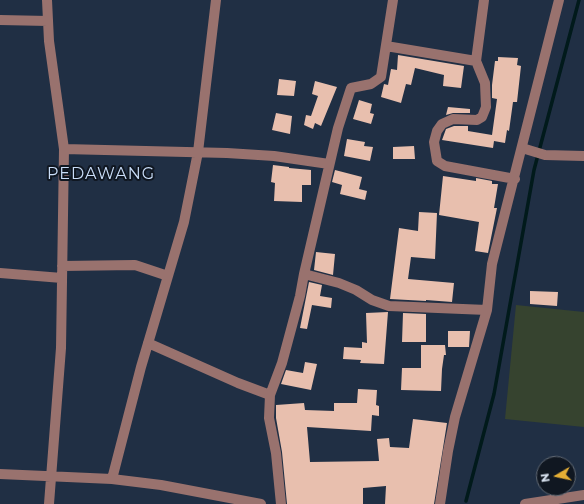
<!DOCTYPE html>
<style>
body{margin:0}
#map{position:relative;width:584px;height:504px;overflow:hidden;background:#202f44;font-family:Montserrat,sans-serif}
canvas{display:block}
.north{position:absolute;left:536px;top:456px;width:40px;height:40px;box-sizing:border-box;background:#101721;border:1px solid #606873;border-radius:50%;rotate:261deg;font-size:11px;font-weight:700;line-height:16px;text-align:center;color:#d8e2ef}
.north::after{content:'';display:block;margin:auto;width:14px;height:18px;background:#e4ae35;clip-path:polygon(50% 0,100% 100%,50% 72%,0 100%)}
</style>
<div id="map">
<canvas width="584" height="504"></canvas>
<div class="north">N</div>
</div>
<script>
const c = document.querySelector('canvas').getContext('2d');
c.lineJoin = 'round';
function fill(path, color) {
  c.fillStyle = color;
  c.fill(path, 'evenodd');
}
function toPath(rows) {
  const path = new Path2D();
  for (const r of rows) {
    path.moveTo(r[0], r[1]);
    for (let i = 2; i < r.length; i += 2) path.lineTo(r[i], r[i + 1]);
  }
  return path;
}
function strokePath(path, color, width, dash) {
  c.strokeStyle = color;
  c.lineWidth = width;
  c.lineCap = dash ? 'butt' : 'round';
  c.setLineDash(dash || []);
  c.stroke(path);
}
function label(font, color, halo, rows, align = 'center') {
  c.font = font + ' Montserrat,sans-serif';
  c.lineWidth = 4;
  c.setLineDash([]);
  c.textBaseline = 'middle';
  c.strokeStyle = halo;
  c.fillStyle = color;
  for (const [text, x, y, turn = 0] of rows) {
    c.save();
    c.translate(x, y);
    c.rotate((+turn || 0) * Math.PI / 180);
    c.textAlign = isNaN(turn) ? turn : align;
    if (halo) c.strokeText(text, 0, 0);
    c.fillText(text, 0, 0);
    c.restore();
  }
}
fill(toPath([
 [516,305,584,312,584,427,505,419]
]), '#36432f');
strokePath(toPath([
 [466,501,494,394,534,170,579,0]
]), '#011a1b', 3.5);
fill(toPath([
 [398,55,464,66,461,88,443,86,444,75,415,68,411,85,406,84,401,103,381,97,384,84,388,85,391,69,397,70],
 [498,57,518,58,517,65,521,66,517,102,513,102,509,131,507,130,505,143,494,141,493,148,442,140,446,129,454,126,468,126,468,131,492,135,497,99,492,98,492,85,495,61,498,61],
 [279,79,296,81,294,96,277,95],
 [315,81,337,87,321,126,315,123,313,129,304,125,306,115,311,116,318,96,312,94],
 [359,100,372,104,370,113,374,114,371,124,353,119],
 [448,107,470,109,470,113,453,113,446,115],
 [276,113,292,116,290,134,272,130],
 [347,139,365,142,364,146,373,147,370,161,344,156],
 [414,146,415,159,393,159,393,147],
 [273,165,289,167,289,168,311,170,311,185,302,185,302,202,274,201,275,183,271,182],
 [335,170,362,177,359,189,367,191,365,200,340,194,342,185,332,182],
 [443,176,476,181,476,178,492,181,492,184,498,184,494,208,497,208,488,253,475,251,479,222,439,215],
 [419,212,437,213,435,259,411,257,408,279,454,283,452,302,426,300,426,301,390,299,399,228,418,231],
 [316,252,335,254,333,275,314,270],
 [309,282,322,285,320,296,332,298,331,308,312,305,307,329,300,328],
 [530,291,558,292,557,306,530,304],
 [388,312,384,364,360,363,361,360,343,359,344,347,362,348,362,342,367,343,366,313],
 [403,313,426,314,426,342,402,342],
 [448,331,470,331,469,347,448,347],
 [421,345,445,345,446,355,444,355,442,369,441,391,401,390,402,368,421,368],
 [305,362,317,364,311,390,281,384,286,370,303,373],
 [358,389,377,390,376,405,379,406,379,416,372,415,371,431,307,427,310,462,379,461,377,439,389,438,390,447,409,448,413,419,447,423,434,504,385,504,386,486,363,488,363,504,287,504,282,452,276,418,276,405,304,403,305,410,334,411,334,403,357,403]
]), '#e8bfae');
strokePath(toPath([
 [47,0,49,41,64,149,61,348,49,504],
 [0,20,48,21],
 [386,46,476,61,485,83,486,107,482,117,477,120,453,119,442,124,437,131,434,142,437,161,445,166,515,179],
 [476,61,484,0],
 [522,148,545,155,584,156],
 [64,149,227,153,274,156,329,164],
 [62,266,135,265,168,276],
 [0,273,62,278],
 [304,274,339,283,356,290,372,300,389,306,487,310],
 [148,343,238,383,270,395],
 [0,474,112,479,161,485,261,504],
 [112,479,141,367,184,222,198,152,216,0],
 [281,504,276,453,269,418,270,395,282,363,300,296,304,274,338,128,351,88,371,84,381,77,393,0],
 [440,504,448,451,455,417,487,310,492,264,559,0],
 [525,504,584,495]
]), '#99726e', 10);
c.letterSpacing = '1px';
label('16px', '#cadef9', '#101721', [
 ["PEDAWANG",101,174]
]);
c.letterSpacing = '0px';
</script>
